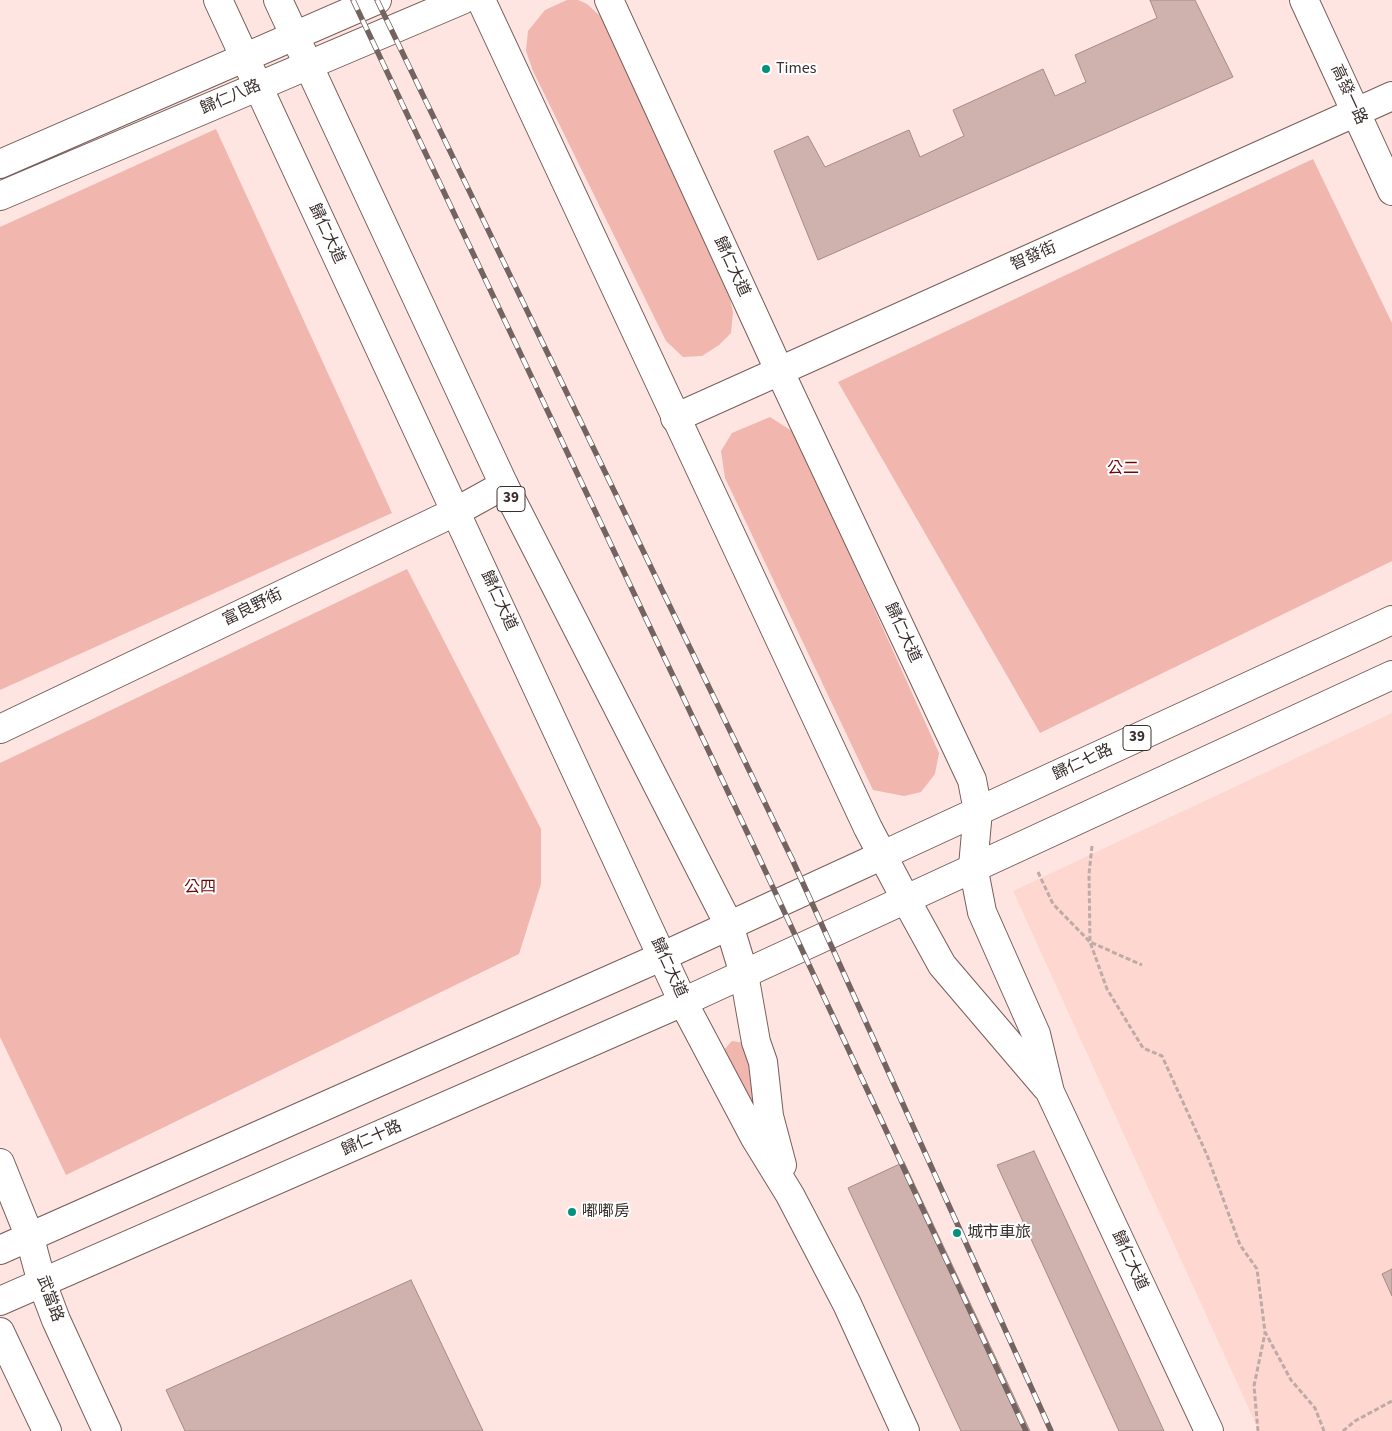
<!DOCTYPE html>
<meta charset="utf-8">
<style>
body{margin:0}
canvas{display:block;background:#fee5e1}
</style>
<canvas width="1392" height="1431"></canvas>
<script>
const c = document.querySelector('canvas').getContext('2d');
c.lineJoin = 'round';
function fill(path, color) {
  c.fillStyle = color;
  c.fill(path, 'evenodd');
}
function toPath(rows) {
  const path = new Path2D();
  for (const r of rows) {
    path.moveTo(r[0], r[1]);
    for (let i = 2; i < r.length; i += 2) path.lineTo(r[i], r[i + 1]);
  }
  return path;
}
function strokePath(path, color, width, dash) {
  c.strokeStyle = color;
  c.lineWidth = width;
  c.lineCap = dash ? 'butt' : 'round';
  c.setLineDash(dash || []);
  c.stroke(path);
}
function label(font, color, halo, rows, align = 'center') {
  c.font = font + ' "Source Sans 3","Noto Sans TC",sans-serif';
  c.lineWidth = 4;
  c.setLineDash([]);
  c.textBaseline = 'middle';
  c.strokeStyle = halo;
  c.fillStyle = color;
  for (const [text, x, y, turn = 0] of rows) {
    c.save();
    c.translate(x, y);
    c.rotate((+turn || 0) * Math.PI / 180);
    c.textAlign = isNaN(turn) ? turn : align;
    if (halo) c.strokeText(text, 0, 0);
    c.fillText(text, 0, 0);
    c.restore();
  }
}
fill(toPath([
 [1392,713,1392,1431,1259,1431,1013,891]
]), '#fed7d1');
fill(toPath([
 [567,0,578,0,587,4,601,17,730,299,733,312,731,333,719,345,702,356,683,357,666,341,533,71,526,51,528,31,545,10],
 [216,129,392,513,0,690,0,227],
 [1313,159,1392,323,1392,561,1040,733,838,382],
 [770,417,795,433,939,753,935,774,921,792,904,796,873,790,725,478,721,451,732,433],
 [407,569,541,829,541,884,519,954,66,1175,0,1037,0,763],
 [732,1041,745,1043,749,1051,760,1129,722,1052]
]), '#f1b6ae');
const building = toPath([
 [1150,0,1195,0,1233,77,818,260,774,151,808,136,825,167,909,130,920,157,964,136,953,110,1043,69,1055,96,1086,82,1075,55,1157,18,1150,0],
 [1034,1151,1164,1431,1119,1431,997,1165,1034,1151],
 [904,1162,1030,1431,961,1431,848,1188,904,1162],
 [1392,1269,1392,1296,1382,1274,1392,1269],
 [411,1280,483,1431,185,1431,166,1390,411,1280]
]);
fill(building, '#cfb1ad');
strokePath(building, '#a78b87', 1);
const street = toPath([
 [1304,0,1392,191],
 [0,164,377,0],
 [0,196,462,0],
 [675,418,1392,96],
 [0,729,457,511,504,485],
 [973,866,982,912,1036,1034,1050,1092,1209,1431],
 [905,898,942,965,1046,1087],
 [744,974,756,1042,763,1062,769,1116,782,1165],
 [0,1163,29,1235],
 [0,1250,663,956,883,855],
 [0,1301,683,1002,755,1138,790,1195,847,1304,905,1431]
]);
const secondary = toPath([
 [29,1235,42,1283,56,1320,107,1431],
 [0,1332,47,1431]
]);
const primary = toPath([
 [218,0,683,1002,1392,675],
 [278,0,504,485,729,925,744,974],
 [481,0,868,828,905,898],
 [609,0,779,370,972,780,978,811,973,866],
 [883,855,1392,620]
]);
strokePath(street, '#785e5a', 30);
strokePath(secondary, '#785e5a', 30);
strokePath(primary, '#785e5a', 30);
strokePath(toPath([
 [1092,846,1089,874,1090,942,1107,989,1143,1048,1162,1056,1207,1155,1240,1245,1257,1269,1265,1332,1291,1380,1315,1408,1324,1431],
 [1038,872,1053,904,1090,942,1142,965],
 [1258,1431,1254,1386,1265,1333],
 [1343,1431,1355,1421,1392,1401]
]), '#beaaa6', 3, [5, 2.5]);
strokePath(street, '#fff', 28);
strokePath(secondary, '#fff', 28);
strokePath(primary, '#fff', 28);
const rail = toPath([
 [353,0,756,851,1026,1431],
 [377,0,792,859,1051,1431]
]);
strokePath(rail, '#736462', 5.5);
strokePath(rail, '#fff', 4, [11]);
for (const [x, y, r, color] of [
 [766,69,5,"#01927e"],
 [572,1212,5,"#01927e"],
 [957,1233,5,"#01927e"]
]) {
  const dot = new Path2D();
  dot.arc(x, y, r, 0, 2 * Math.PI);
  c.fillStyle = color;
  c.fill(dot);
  strokePath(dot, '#fff', 2);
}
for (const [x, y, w] of [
 [511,499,28],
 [1137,738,28]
]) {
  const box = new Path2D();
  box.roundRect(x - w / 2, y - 12.5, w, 25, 4);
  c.fillStyle = '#fff';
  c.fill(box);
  strokePath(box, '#3a2f2d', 1);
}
label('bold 15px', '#3a2f2d', null, [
 ["39",511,499],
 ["39",1137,738]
]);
label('16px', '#3a2f2d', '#fff', [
 ["Times",776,69],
 ["嘟嘟房",582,1212],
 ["城市車旅",967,1233]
], 'left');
label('16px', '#3a2f2d', '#fff', [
 ["高發一路",1348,95,65],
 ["歸仁八路",231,98,-23],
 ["歸仁大道",326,234,65],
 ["智發街",1034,257,-24],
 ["歸仁大道",731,267,65],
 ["歸仁大道",498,601,65],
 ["富良野街",253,608,-26],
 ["歸仁大道",902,633,65],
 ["歸仁七路",1083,763,-25],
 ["歸仁大道",668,968,65],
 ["歸仁十路",372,1139,-24],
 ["歸仁大道",1129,1261,65],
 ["武當路",49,1299,70]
]);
label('16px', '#710707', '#fff', [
 ["公二",1123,469],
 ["公四",200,888]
]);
</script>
